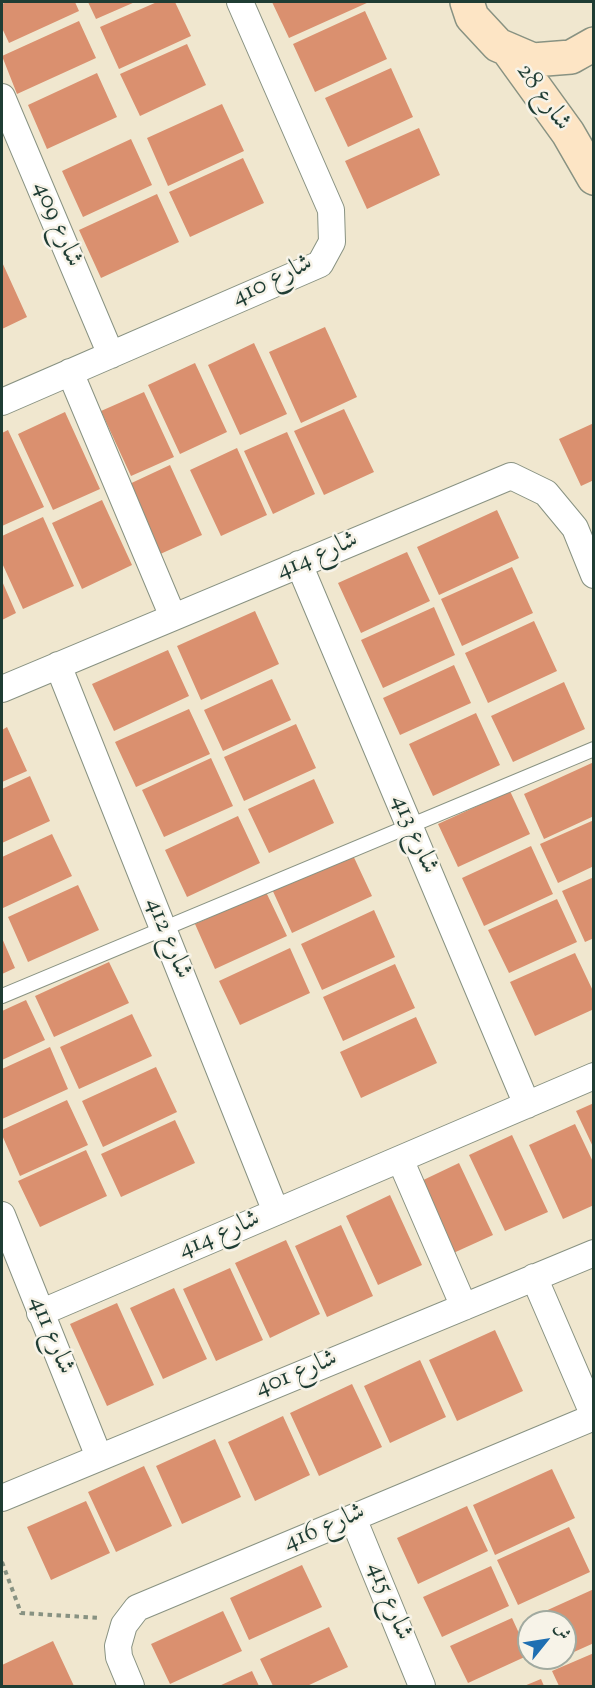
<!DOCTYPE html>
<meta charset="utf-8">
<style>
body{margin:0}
#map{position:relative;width:595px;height:1688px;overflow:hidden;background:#f0e7cf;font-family:"Sorts Mill Goudy",Amiri,serif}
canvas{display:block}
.frame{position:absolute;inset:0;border:3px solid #1f3d34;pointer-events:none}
.north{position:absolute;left:517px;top:1610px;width:60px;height:60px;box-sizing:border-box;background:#f7f3e8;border:2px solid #a1aaa0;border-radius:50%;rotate:60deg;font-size:16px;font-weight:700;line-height:24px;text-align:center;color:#1f3d34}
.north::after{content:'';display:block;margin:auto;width:21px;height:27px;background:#1f6fb2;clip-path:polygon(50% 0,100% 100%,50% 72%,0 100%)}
</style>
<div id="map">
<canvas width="595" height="1688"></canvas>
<div class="frame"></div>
<div class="north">ش</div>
</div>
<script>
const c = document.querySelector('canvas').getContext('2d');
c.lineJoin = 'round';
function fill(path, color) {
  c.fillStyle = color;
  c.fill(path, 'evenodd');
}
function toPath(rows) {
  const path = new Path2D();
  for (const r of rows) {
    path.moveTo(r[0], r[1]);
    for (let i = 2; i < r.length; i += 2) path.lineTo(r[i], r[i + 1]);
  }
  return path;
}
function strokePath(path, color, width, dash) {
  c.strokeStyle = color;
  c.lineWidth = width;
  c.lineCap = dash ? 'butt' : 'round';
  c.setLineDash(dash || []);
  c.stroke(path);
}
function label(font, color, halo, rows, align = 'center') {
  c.font = font + ' "Sorts Mill Goudy",Amiri,serif';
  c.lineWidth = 5;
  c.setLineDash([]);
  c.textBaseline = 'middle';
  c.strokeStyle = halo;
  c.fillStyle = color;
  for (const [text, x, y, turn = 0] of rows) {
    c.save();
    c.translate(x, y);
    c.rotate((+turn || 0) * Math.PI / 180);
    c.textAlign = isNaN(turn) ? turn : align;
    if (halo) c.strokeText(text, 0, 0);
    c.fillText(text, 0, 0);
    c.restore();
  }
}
fill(toPath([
 [7,2,75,2,79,11,9,43,2,28,2,4],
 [88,2,135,2,96,19],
 [157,2,175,2,191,36,119,69,100,27],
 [272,2,369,2,289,38],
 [365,11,387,59,315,92,293,44],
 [79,21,96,58,17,94,2,56],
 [187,44,206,85,140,116,120,74],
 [391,68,413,117,348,147,325,98],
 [97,73,117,117,47,149,28,105],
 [222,104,244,151,168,186,147,138],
 [419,128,440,175,367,209,345,161],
 [131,139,152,185,83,217,62,171],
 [243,158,264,203,190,237,169,192],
 [157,194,179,242,101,278,79,230],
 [2,262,27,317,2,329],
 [325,327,357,397,301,423,269,352],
 [254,343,287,414,240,435,208,365],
 [195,363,227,432,180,454,148,385],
 [144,392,174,457,131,476,101,411],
 [344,409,374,472,324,495,294,431],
 [65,412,100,489,53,510,18,434],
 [594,423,594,480,581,486,559,439],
 [8,430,44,507,2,526,2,433],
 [287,432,315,494,273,514,244,451],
 [237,448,267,515,221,536,190,470],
 [170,465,202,535,156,556,123,487],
 [102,500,132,565,82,589,52,523],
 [497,510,519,558,439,595,417,547],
 [43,517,74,586,23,609,2,563,2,536],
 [407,552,430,601,361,633,338,583],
 [512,567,533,613,462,646,441,599],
 [2,581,16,613,2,620],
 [434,607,455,655,383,688,361,640],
 [255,611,279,664,201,700,177,646],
 [534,621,557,671,488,703,465,653],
 [168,650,189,696,114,731,92,684],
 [454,665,471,703,400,735,383,698],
 [272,679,291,720,223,751,204,710],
 [564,682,585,729,513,762,491,716],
 [189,709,210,754,136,787,115,742],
 [476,713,500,765,433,796,409,744],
 [296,724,316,768,244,801,224,757],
 [7,727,27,771,2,782,2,730],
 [211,758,233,806,164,837,142,790],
 [594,762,594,816,544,839,524,794],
 [30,776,50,821,2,843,2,789],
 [314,779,334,823,269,853,248,809],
 [510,791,530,834,458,867,438,824],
 [238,816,260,863,187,897,165,850],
 [594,820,594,866,558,883,540,844],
 [52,834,72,876,3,908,2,857],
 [531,846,553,894,484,926,462,878],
 [351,851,372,896,292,933,271,887],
 [594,877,594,938,585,942,562,891],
 [78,885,99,930,28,962,8,917],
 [266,892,287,936,215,969,195,924],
 [557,899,577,942,509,973,488,930],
 [374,910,395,957,322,990,301,944],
 [2,938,15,968,2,974],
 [290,948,310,993,240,1025,219,981],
 [575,953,594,993,594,1009,535,1036,510,982],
 [109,962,129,1003,54,1037,35,996],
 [395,964,415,1008,343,1041,323,997],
 [26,1000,45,1040,2,1060,2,1011],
 [132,1014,152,1056,79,1089,60,1047],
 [416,1017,437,1063,361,1098,340,1052],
 [50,1047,68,1089,2,1119,2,1069],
 [156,1067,177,1112,103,1147,82,1101],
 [67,1100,88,1145,20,1176,2,1135,2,1130],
 [594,1103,594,1149,576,1111],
 [175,1120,195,1163,121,1197,101,1154],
 [575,1124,594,1164,594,1205,563,1219,529,1145],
 [512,1135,548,1212,505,1231,469,1155],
 [86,1150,107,1196,40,1227,18,1181],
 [459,1163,493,1235,449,1255,417,1183],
 [390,1195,422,1265,378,1285,346,1216],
 [341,1225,373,1296,327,1317,295,1246],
 [286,1240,320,1314,270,1338,235,1263],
 [230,1268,263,1340,216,1361,183,1289],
 [174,1288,207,1359,163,1379,130,1308],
 [117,1303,154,1385,107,1406,70,1324],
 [495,1330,523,1391,457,1421,429,1360],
 [420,1360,446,1417,390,1443,364,1386],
 [352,1384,382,1447,319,1476,290,1413],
 [283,1416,310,1475,255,1501,228,1442],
 [215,1439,241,1497,182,1524,156,1466],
 [144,1466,172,1526,116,1552,88,1492],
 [552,1469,575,1518,495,1555,473,1505],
 [86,1501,110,1553,51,1580,27,1527],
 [467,1506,488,1551,418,1584,397,1538],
 [569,1527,590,1572,518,1605,497,1560],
 [302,1565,322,1607,249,1640,230,1598],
 [491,1566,509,1606,442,1637,423,1597],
 [594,1589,594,1643,565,1656,565,1622,532,1622,530,1618],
 [223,1611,242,1651,170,1684,151,1644],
 [512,1618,529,1655,468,1683,450,1646],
 [329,1627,348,1667,307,1686,273,1686,260,1659],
 [53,1641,74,1686,2,1686,2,1665],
 [594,1653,594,1686,559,1686,552,1671],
 [252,1671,259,1686,219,1686],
 [541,1679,544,1686,524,1686]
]), '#da906f');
const lane = toPath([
 [2,996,594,749]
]);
const street = toPath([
 [2,97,111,355],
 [70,372,173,617],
 [2,402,320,264,332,242,331,210,240,2],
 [299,564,527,1105],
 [58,665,276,1212],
 [2,689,511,476,546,493,575,528,594,575],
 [400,1159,464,1307],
 [2,1215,99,1457],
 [534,1277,594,1416],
 [40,1313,594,1076],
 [2,1498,594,1253],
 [353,1518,422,1686],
 [131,1686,119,1657,118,1646,124,1625,137,1608,594,1417]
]);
const secondary = toPath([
 [467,2,472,17,498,45,533,60,571,57,594,44],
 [508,50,568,133,594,178]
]);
strokePath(lane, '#889282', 16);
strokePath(street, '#889282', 28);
strokePath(secondary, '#889282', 36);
strokePath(toPath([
 [2,1562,21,1613,101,1618]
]), '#889282', 4, [4.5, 4.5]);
strokePath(lane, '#fff', 14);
strokePath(street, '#fff', 26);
strokePath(secondary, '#fde5c5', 33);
label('26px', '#1f3d34', '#f7f3e8', [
 ["شارع 28",542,98,55],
 ["شارع 409",56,225,67],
 ["شارع 410",273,282,-26],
 ["شارع 414",318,557,-23],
 ["شارع 413",413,835,67],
 ["شارع 412",167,939,68],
 ["شارع 414",220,1236,-23],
 ["شارع 411",50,1336,68],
 ["شارع 401",297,1375,-22],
 ["شارع 416",325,1529,-23],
 ["شارع 415",388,1602,68]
]);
</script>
